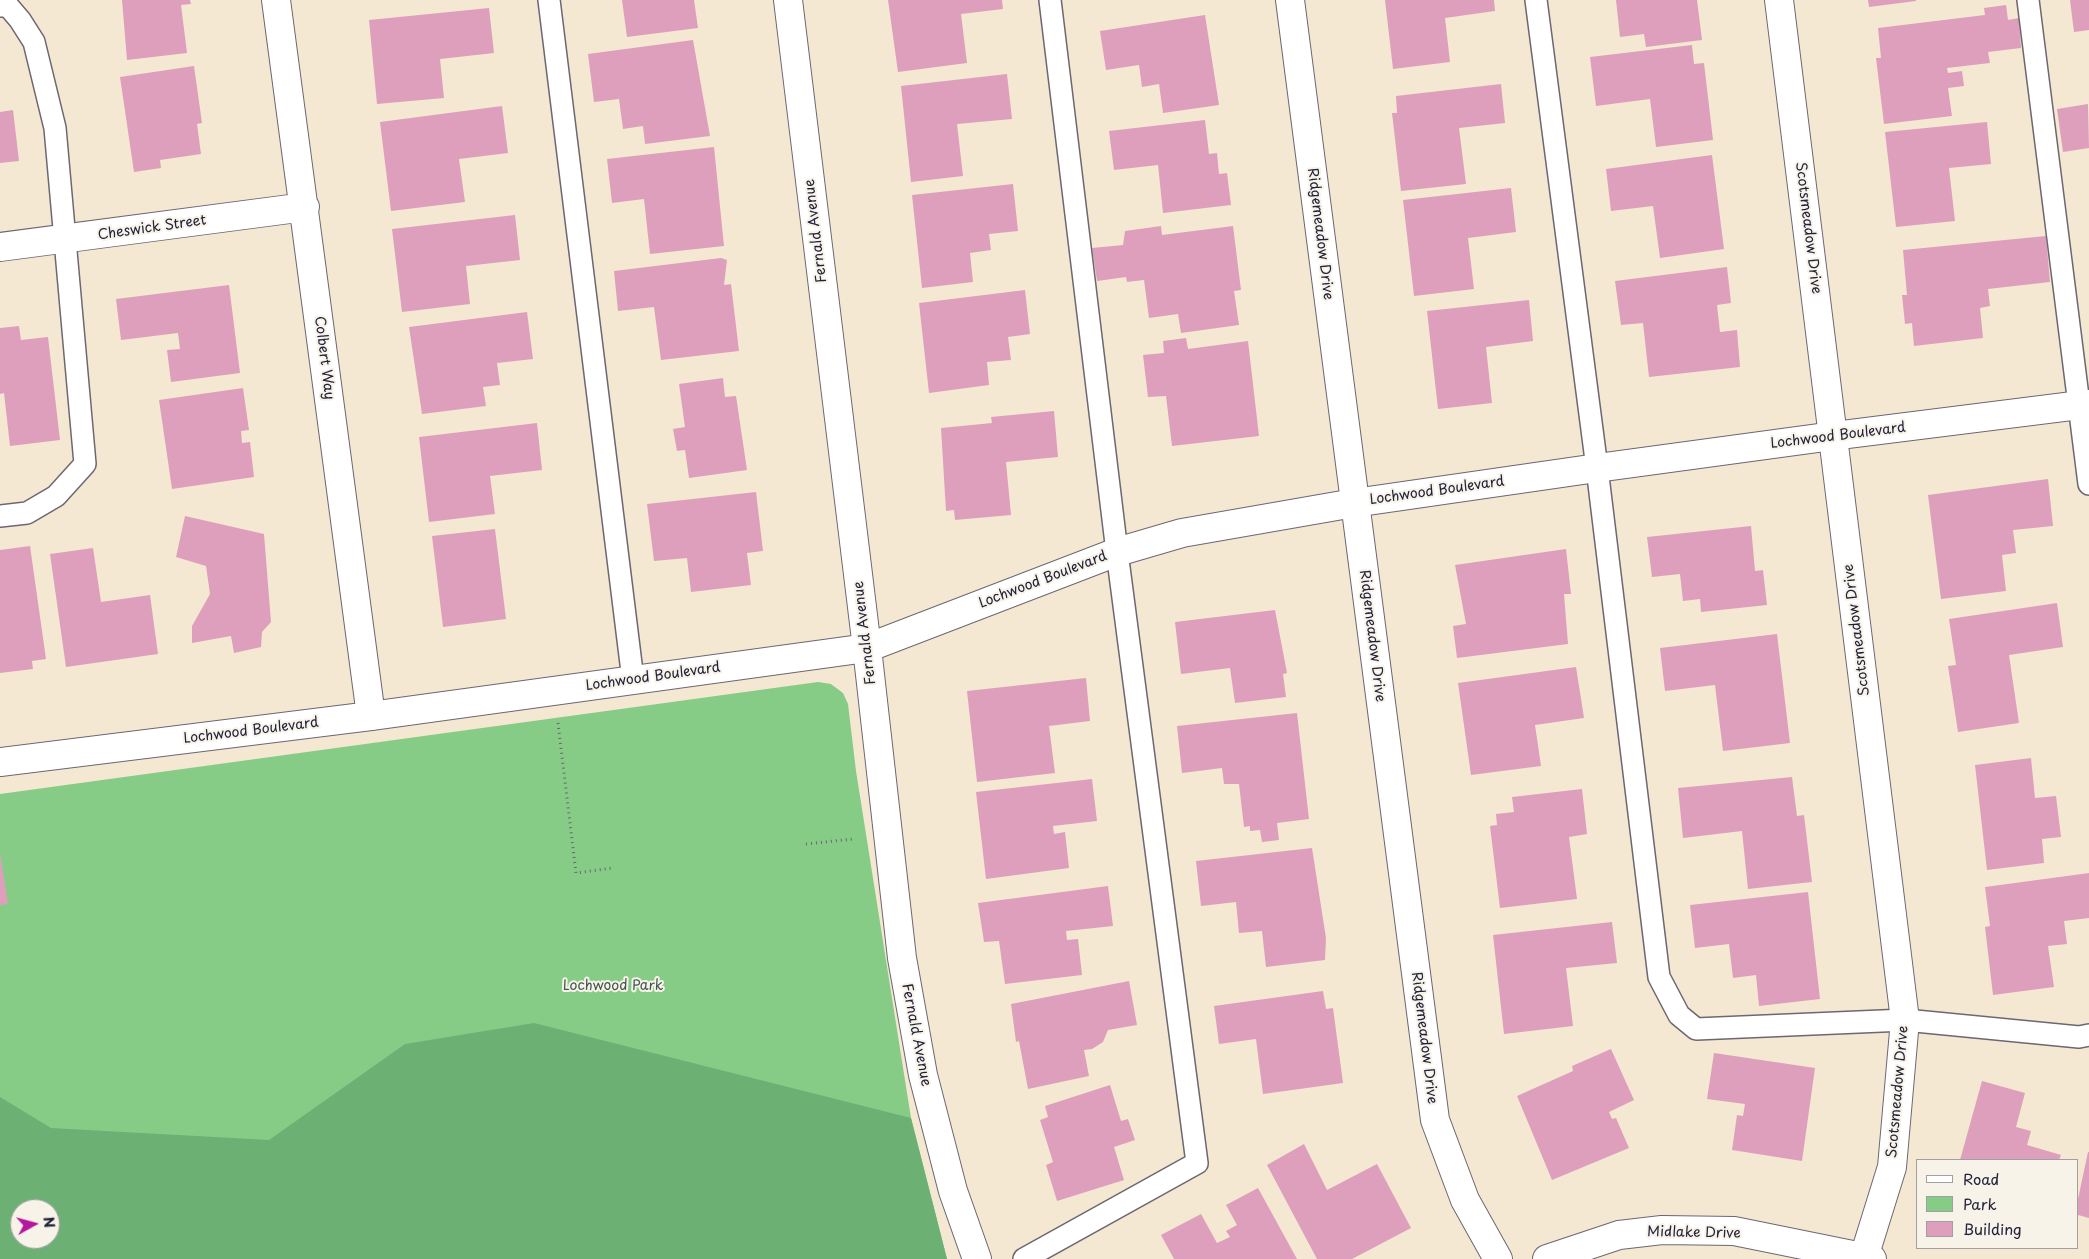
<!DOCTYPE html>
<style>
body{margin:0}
#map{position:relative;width:2089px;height:1259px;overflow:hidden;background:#f4e8d3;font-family:"Playpen Sans",sans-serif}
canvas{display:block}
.legend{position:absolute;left:1916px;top:1159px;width:162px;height:90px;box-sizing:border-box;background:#f7f3e8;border:1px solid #a29fa3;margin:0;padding:6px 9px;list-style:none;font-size:15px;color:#22223b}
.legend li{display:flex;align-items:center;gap:10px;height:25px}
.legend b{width:25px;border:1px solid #a29fa3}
.north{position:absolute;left:10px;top:1199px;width:50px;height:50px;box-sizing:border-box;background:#f7f3e8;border:1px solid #a29fa3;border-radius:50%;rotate:83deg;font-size:14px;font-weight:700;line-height:20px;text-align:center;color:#22223b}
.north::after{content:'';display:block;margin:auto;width:18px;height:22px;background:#b5179e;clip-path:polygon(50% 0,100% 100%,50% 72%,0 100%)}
</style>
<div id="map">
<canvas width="2089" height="1259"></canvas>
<ul class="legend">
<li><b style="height:6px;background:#fff"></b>Road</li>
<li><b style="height:14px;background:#86cc86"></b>Park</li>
<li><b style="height:14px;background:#de9fbd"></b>Building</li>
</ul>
<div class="north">N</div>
</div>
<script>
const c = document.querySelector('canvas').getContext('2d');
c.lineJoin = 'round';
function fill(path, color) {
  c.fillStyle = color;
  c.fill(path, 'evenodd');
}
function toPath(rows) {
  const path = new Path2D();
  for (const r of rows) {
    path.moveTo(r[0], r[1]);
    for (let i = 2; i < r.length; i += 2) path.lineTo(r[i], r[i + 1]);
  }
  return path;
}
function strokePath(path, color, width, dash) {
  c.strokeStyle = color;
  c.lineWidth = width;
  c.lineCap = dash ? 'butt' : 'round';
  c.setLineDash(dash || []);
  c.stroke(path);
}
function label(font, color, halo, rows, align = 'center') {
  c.font = font + ' "Playpen Sans",sans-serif';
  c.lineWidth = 4;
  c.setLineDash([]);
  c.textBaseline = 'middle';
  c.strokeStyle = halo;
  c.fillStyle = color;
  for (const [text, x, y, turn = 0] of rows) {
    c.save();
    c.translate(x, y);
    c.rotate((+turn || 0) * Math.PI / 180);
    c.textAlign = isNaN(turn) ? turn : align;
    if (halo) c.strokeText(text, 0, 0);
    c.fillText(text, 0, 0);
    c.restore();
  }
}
fill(toPath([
 [818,682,831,684,843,693,848,704,856,771,911,1118,947,1259,0,1259,0,794],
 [20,1209,50,1209,50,1239,20,1239]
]), '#86cc86');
fill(toPath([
 [534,1023,911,1118,947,1259,0,1259,0,1097,51,1128,269,1140,405,1044],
 [20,1209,50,1209,50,1239,20,1239]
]), '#6cb073');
fill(toPath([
 [122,0,190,0,191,4,181,5,187,53,127,60],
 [622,0,694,0,698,28,627,37],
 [888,0,1002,0,1003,9,961,14,967,63,898,72],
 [1385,0,1494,0,1495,11,1445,18,1450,62,1393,69],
 [1616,0,1697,0,1702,40,1646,47,1644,34,1620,37],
 [1868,0,1916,0,1916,1,1869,7],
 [2070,0,2089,0,2089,30,2074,32],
 [2006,5,2008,20,2019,18,2021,48,1988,52,1990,63,1947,68,1948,73,1962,71,1964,86,1948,88,1952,116,1884,124,1876,58,1881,58,1878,28,1985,15,1984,8],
 [489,8,494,53,440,59,444,98,377,104,369,20],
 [1205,15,1219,105,1163,113,1159,84,1142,87,1139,65,1106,70,1100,31],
 [693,40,710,136,645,144,643,126,623,129,619,99,594,102,588,54],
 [1692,45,1694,64,1704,63,1713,140,1656,147,1650,99,1596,106,1590,57],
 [194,66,202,123,197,124,201,154,160,160,161,168,134,172,120,77],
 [1007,74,1012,119,957,124,963,176,911,182,901,86],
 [1501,84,1505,123,1459,128,1466,184,1401,191,1392,113,1397,113,1396,96],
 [2088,104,2089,148,2063,152,2057,109],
 [502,106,508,153,459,159,465,202,391,211,380,122],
 [13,110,19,161,0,163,0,112],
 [1205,120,1209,154,1217,153,1219,174,1227,173,1231,205,1163,213,1158,165,1114,170,1109,131],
 [1987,122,1991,164,1949,168,1955,221,1896,227,1885,132],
 [714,147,724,246,650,254,644,199,612,203,607,159],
 [1712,155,1724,249,1660,258,1653,206,1611,211,1606,169],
 [1013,184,1018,231,989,234,991,250,970,253,973,282,922,288,912,195],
 [1511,188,1516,232,1468,238,1474,289,1414,296,1403,200],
 [515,215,520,260,466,266,470,304,402,312,392,229],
 [1161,226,1162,235,1233,226,1241,290,1234,291,1239,325,1181,333,1178,314,1149,318,1144,280,1127,282,1126,277,1097,281,1092,248,1123,245,1125,231],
 [2046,236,2050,282,1988,289,1990,306,1980,308,1983,338,1914,346,1912,323,1905,324,1902,295,1907,295,1903,250],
 [721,258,727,260,724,285,731,284,739,351,661,360,654,307,618,311,614,271],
 [1727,267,1731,303,1717,305,1720,332,1737,330,1740,367,1649,377,1643,323,1621,325,1615,281],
 [229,285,240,373,171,382,167,350,180,349,178,333,121,340,116,299],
 [1025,290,1030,334,1008,337,1011,360,987,362,989,385,929,393,919,303],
 [1529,300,1533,341,1486,347,1492,403,1438,409,1427,311],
 [527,312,533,359,497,363,500,385,483,387,486,406,422,414,409,327],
 [19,326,21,340,48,337,60,440,10,446,4,393,0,394,0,328],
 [1186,338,1188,349,1248,341,1259,436,1172,446,1166,396,1148,397,1143,355,1164,353,1163,341],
 [723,378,725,397,736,396,747,470,689,478,685,450,677,451,673,429,685,427,679,384],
 [243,388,249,430,241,431,242,443,250,442,254,477,172,489,159,400],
 [1054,411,1058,457,1006,462,1011,515,955,520,954,510,946,511,941,428,992,423,991,417],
 [537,423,542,470,490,476,495,514,429,522,419,437],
 [2048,479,2053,526,2013,530,2016,553,2002,555,2006,591,1941,599,1928,495],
 [756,492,763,551,747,553,751,585,691,592,687,558,654,561,647,504],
 [185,516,264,534,271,622,262,632,261,647,234,653,231,636,192,643,192,626,210,594,206,566,176,557],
 [1751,526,1755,571,1763,570,1767,605,1701,612,1700,599,1683,601,1680,574,1652,577,1647,537],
 [495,529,506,619,443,627,432,536],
 [30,546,46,659,32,661,33,669,0,673,0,550],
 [93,548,101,602,150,595,158,654,66,667,50,554],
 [1566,549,1571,594,1564,594,1568,644,1457,658,1453,626,1466,624,1455,565],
 [2057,603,2063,647,2009,655,2019,723,1958,732,1948,666,1956,665,1949,619],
 [1275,610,1287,673,1283,674,1286,697,1235,703,1230,668,1181,674,1175,622],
 [1777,634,1790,743,1723,751,1715,685,1665,691,1660,648],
 [1576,667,1584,718,1535,725,1541,766,1471,775,1458,683],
 [1086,678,1090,721,1049,726,1055,773,977,782,967,691],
 [1297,713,1309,819,1277,823,1279,840,1262,842,1260,830,1250,831,1250,826,1244,827,1239,784,1224,784,1222,768,1182,773,1177,726],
 [2031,758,2035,798,2056,796,2061,837,2042,839,2044,863,1987,870,1975,765],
 [1792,777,1797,816,1804,815,1812,882,1748,889,1742,831,1683,838,1678,788],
 [1092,779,1097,821,1053,826,1054,834,1065,832,1069,868,986,879,976,792],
 [1582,789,1587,834,1569,837,1577,899,1500,908,1490,826,1497,825,1496,814,1514,812,1512,797],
 [1312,848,1326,938,1325,960,1266,967,1262,931,1239,933,1236,902,1201,906,1196,861],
 [0,853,8,904,0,905],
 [2089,873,2089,918,2064,921,2067,944,2048,946,2054,987,1993,995,1985,927,1990,926,1985,887],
 [1108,886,1113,926,1066,931,1067,940,1078,939,1082,975,1005,984,999,941,984,942,978,903],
 [1808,892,1820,999,1759,1006,1756,975,1733,978,1729,944,1695,948,1690,905],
 [1612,922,1617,963,1566,968,1573,1026,1504,1034,1493,935],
 [1129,981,1137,1025,1108,1030,1103,1042,1092,1049,1084,1050,1089,1076,1028,1089,1019,1041,1016,1042,1011,1004],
 [1323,991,1326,1009,1333,1008,1343,1083,1263,1094,1256,1039,1219,1044,1214,1006],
 [1611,1049,1634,1100,1609,1112,1612,1119,1616,1118,1629,1148,1552,1180,1517,1096,1573,1071,1572,1066],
 [1714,1053,1815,1068,1802,1161,1732,1150,1737,1115,1743,1116,1745,1104,1707,1099],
 [1982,1081,2025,1093,2016,1127,2031,1131,2027,1145,2061,1155,2059,1160,1960,1160],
 [1110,1085,1121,1121,1128,1119,1135,1140,1114,1147,1124,1180,1057,1201,1046,1165,1053,1162,1040,1120,1048,1117,1045,1106],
 [1304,1144,1327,1190,1377,1164,1411,1228,1352,1259,1317,1259,1267,1165],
 [2088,1152,2089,1152,2089,1218,2078,1215,2078,1199],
 [1258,1188,1297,1259,1174,1259,1161,1235,1201,1214,1217,1243,1230,1237,1226,1231,1237,1225,1226,1205]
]), '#de9fbd');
const service = toPath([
 [549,0,633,680],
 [1536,0,1597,468,1659,977,1679,1015,1696,1029,1905,1020,2079,1037,2089,1035],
 [2028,0,2089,484],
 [0,6,8,6,20,20,34,42,55,128,85,464,56,496,27,513,0,516],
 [1024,1259,1197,1163,1117,552,1050,0]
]);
const minor = toPath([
 [276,0,371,716],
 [788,0,867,648,902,958,923,1075,953,1191,977,1259],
 [1290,0,1435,1120,1465,1200,1498,1259],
 [1779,0,1905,1020,1892,1167,1864,1257],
 [0,247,305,207],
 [1547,1259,1619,1235,1662,1230,1734,1231,1872,1259]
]);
const tertiary = toPath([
 [0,762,371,716,867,648,1117,552,1182,533,1354,503,1597,468,1833,436,2089,404]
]);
strokePath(service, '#6c6770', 24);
strokePath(minor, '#6c6770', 30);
strokePath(tertiary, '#6c6770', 30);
strokePath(toPath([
 [558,723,576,873,612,868],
 [806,844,853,839]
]), '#6c6770', 3, [1, 4]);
strokePath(service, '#fff', 21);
strokePath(minor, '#fff', 28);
strokePath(tertiary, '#fff', 28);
label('14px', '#22223b', '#f7f3e8', [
 ["Cheswick Street",152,228,-8],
 ["Scotsmeadow Drive",1808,228,83],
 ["Fernald Avenue",816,231,-97],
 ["Ridgemeadow Drive",1320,234,83],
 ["Colbert Way",324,358,83],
 ["Lochwood Boulevard",1838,436,-7],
 ["Lochwood Boulevard",1437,491,-8],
 ["Lochwood Boulevard",1043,580,-21],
 ["Scotsmeadow Drive",1857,630,-97],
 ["Fernald Avenue",865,633,-97],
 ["Ridgemeadow Drive",1372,636,83],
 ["Lochwood Boulevard",653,677,-8],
 ["Lochwood Boulevard",251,731,-7],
 ["Fernald Avenue",916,1035,79],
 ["Ridgemeadow Drive",1424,1038,83],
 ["Scotsmeadow Drive",1898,1092,-85],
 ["Midlake Drive",1694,1233,1]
]);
label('14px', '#405552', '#f7f3e8', [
 ["Lochwood Park",613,986]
]);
</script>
